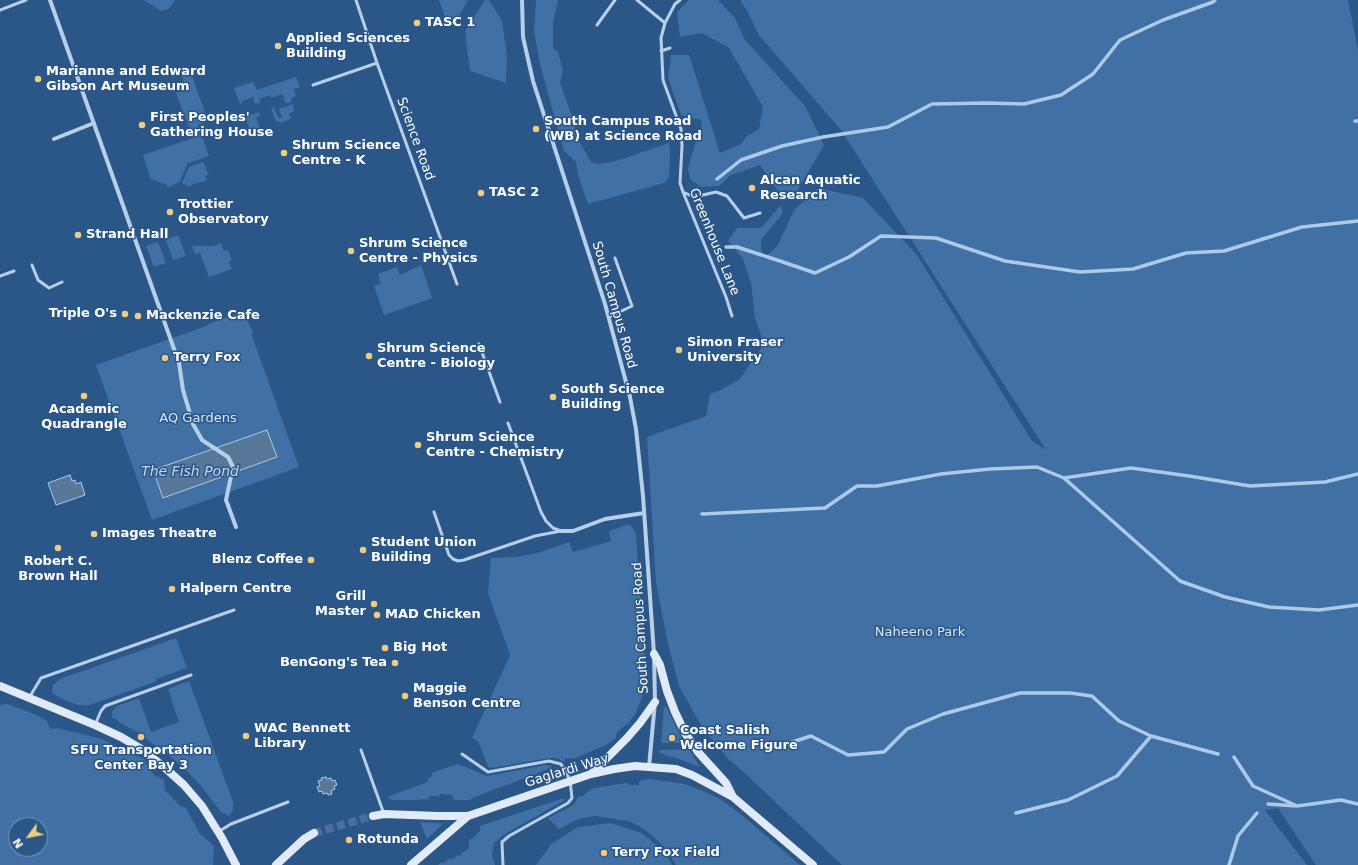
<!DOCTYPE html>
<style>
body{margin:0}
#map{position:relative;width:1358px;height:865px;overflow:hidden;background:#2b5688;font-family:"DejaVu Sans",sans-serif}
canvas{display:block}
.north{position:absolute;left:8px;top:817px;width:40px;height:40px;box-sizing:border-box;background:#2b5688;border:1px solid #809ab8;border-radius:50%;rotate:237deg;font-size:11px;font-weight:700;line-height:16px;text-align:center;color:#fff}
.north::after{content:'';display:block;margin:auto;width:14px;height:18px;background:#eecb80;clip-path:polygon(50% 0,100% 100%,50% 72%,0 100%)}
</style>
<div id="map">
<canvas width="1358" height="865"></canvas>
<div class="north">N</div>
</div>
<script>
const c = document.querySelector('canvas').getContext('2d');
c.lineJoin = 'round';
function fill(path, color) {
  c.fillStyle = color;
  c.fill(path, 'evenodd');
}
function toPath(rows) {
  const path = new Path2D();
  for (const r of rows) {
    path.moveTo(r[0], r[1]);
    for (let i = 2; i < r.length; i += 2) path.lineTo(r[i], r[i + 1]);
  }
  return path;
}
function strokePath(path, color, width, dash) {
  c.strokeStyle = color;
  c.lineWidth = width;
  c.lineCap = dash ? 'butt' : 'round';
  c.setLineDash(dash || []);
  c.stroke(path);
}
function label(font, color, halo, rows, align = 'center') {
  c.font = font + ' "DejaVu Sans",sans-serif';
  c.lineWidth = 3;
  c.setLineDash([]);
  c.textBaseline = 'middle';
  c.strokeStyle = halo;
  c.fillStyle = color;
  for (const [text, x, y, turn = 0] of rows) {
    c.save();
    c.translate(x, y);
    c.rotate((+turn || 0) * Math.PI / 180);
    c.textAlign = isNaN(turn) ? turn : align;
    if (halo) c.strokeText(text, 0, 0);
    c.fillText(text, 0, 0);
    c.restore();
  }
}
fill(toPath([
 [144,0,175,0,169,9,161,11],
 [439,0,468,0,457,19,448,25],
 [485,0,489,0,502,21,507,56,506,83,470,71,465,31],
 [536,0,558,0,553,22,553,48,558,52,563,70,560,83,572,116,579,141,591,162,599,164,616,161,669,143,670,152,669,177,664,183,588,204,578,175,576,162,564,151,550,101,540,64,534,31],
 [689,0,718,0,735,18,745,40,805,106,824,145,797,191,778,191,760,165,731,175,719,186,701,187,690,179,688,168,696,141,702,130,701,120,681,115,668,78,671,55,689,55,720,153,741,144,747,136,759,129,763,107,729,48,702,33,680,37,677,12],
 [740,0,1348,0,1358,50,1358,865,1316,865,1278,808,1265,810,1307,865,842,865,736,765,729,760,702,727,679,686,668,644,656,583,647,437,706,416,710,394,721,390,740,379,764,344,755,318,751,283,743,259,728,241,737,228,761,228,781,205,783,213,761,240,762,260,778,245,794,210,818,188,863,198,917,255,1032,441,1046,450,841,130,758,34,748,12],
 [191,73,208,121,198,125,209,156,188,163,180,181,168,188,166,184,164,184,163,183,158,182,157,180,154,181,154,179,151,180,143,155,193,138,176,93,186,89,182,76],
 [296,77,300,87,294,89,296,96,291,98,291,102,286,104,282,94,271,98,270,95,259,99,260,103,255,104,253,97,241,102,242,104,240,104,234,88,253,82,257,90],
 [293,104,294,109,293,112,289,113,291,119,280,123,278,121,276,121,271,109,274,107,278,118,282,117,279,109],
 [259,112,260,116,256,118,261,130,251,134,244,113,246,113,247,116],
 [203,162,209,175,205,176,207,181,196,183,189,187,182,183,189,167],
 [178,235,186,256,173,260,166,240],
 [158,242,166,263,154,267,146,246],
 [221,243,224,251,228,250,232,260,229,262,232,269,209,277,200,253,195,254,192,246,214,246],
 [421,265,432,298,384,315,374,286,381,284,378,274,397,267,400,275],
 [243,312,253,332,252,336,299,467,152,520,96,365,206,326,210,323],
 [627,525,630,525,634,530,636,535,646,677,642,697,636,713,627,725,624,726,616,734,616,738,606,745,573,759,565,758,565,762,556,758,550,758,492,768,488,767,478,741,472,738,510,655,488,593,491,558,516,557,538,553,569,542,573,552,611,541,609,531],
 [176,638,187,668,156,679,157,681,87,706,86,705,78,705,64,700,52,693,53,685,60,679],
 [189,681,233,802,233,810,230,815,227,816,226,814,221,812,201,786,187,771,169,755,144,737,145,734,142,733,141,734,119,722,115,718,113,719,112,716,112,712,117,706,139,698,151,732,179,722,168,689],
 [8,704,37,715,47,721,50,728,53,729,57,728,102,739,144,759,153,774,164,780,165,790,180,806,186,808,200,834,214,846,213,865,0,865,0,705],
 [16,825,40,825,40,849,16,849],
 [666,706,678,731,685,743,661,743,664,707],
 [689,749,700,767,679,759,662,754,659,752,660,750],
 [458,764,487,776,546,765,553,766,536,774,472,798,470,800,454,800,452,795,440,794,438,796,430,796,428,799,416,800,392,800,387,797,428,782,428,779,432,776,431,773],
 [651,779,685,784,703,791,722,800,743,816,800,865,676,865,665,848,653,836,639,826,628,821,595,816,579,819,559,829,548,818,570,807,574,804,579,796,581,797,586,793,594,788,627,783,630,785,639,785,639,782,643,780],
 [561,799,566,799,562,802,505,834,494,843,492,855,495,865,438,865,440,863,444,863,450,858,452,860,458,855,459,856,469,848,469,840,473,838,480,831,480,826],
 [420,822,441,823,442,825,427,839],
 [611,823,642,833,667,854,672,865,536,865,551,844,578,827]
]), '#4070a4');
const water = toPath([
 [267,430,277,457,163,498,153,470,267,430],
 [70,475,72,481,75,480,76,484,81,482,85,495,56,505,48,483,70,475],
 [326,777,327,779,331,778,332,781,335,780,337,785,334,786,335,789,331,791,332,794,328,795,327,793,323,794,322,791,319,792,317,787,320,786,318,781,322,780,321,778,326,777]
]);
fill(water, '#597799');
strokePath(water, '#adcae8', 1);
strokePath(toPath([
 [1355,121,1358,121],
 [717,179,741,160,782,146,823,137,888,127,932,104,988,103,1024,104,1061,95,1093,74,1120,40,1163,20,1213,2,1215,0],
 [726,247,737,247,780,261,815,273,849,257,881,236,936,238,1005,261,1080,272,1133,269,1186,253,1224,251,1302,227,1358,221],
 [1064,478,1131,468,1189,476,1250,486,1325,482,1358,474],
 [702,514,825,508,857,486,877,486,941,474,990,469,1037,467,1064,478,1180,581,1225,597,1269,607,1319,610,1358,605],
 [777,747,811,736,848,755,884,752,907,729,943,714,1020,693,1070,693,1092,696,1119,721,1151,736,1218,754],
 [1234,757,1253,786,1295,805],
 [1268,804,1297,806,1341,800,1358,804],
 [1016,813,1068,800,1117,776,1151,736],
 [1229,865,1238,836,1257,813]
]), '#adcae8', 3.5);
strokePath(toPath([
 [314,833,373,816]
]), '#4b6f9a', 8, [8, 4]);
strokePath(toPath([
 [356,0,377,63,457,284],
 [637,0,665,23],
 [680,0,675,4,665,23,661,38,663,80,681,129,682,146,680,183,683,192,726,297,732,316],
 [0,10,26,0],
 [597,25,615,0],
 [661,51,670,48],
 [313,85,377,63],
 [683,192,694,197,716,192,727,196,744,218,760,213],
 [32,265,38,280,49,288,62,282],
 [0,276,14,271],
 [609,317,632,306,615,258],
 [479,344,500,402],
 [508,423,541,512,546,521,553,528,561,531],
 [434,512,449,555,453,559,458,561,464,560,535,536,561,531],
 [29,698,41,678,234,610],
 [95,725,101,711,105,706,191,675],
 [361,750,384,814],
 [462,754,488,772,549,761,561,764,570,780,572,798,568,803,509,836,502,842,503,865],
 [218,832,231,824,288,802]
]), '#b8cfe8', 3);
strokePath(toPath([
 [50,0,179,363,183,390,193,424,202,440,228,457,233,467,226,500,236,527],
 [522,0,523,37,533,81,605,304,630,397,636,429,643,496,654,654,655,702,649,767],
 [54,139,94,123],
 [561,531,573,531,605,519,644,513]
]), '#b8cfe8', 4);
strokePath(toPath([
 [654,654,660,665,667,691,675,712,685,733,698,752,726,783,733,797],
 [0,686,95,725,121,737,143,750,164,767,184,785,202,806,222,838,236,865],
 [592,773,627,738,640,723,655,702],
 [373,816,384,814,438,816,468,816,591,774,614,769,635,766,676,769,692,775,733,797,813,865],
 [276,865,304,839,314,833],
 [411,865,468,816]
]), '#e1ebf8', 8);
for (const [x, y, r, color] of [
 [417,23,4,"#eecb80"],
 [278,46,4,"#eecb80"],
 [38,79,4,"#eecb80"],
 [142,125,4,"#eecb80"],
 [536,129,4,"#eecb80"],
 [284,153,4,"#eecb80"],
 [752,188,4,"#eecb80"],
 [481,193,4,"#eecb80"],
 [170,212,4,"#eecb80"],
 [78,235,4,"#eecb80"],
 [351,251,4,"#eecb80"],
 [125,314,4,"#eecb80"],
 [138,316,4,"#eecb80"],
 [679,350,4,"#eecb80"],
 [369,356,4,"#eecb80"],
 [165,358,4,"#eecb80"],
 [84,396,4,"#eecb80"],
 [553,397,4,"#eecb80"],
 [418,445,4,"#eecb80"],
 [94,534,4,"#eecb80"],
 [58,548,4,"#eecb80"],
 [363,550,4,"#eecb80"],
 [311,560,4,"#eecb80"],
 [172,589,4,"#eecb80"],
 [374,604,4,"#eecb80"],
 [377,615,4,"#eecb80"],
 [385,648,4,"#eecb80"],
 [395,663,4,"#eecb80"],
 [405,696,4,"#eecb80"],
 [246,736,4,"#eecb80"],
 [141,737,4,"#eecb80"],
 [672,738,4,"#eecb80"],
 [349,840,4,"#eecb80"],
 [604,853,4,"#eecb80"]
]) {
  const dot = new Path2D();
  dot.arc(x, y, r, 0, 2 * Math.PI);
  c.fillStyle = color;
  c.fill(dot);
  strokePath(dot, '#2b5688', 1.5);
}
label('bold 13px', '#fff', '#2b5688', [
 ["TASC 1",425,23],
 ["Applied Sciences",286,39],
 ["Building",286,54],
 ["Marianne and Edward",46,72],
 ["Gibson Art Museum",46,87],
 ["First Peoples'",150,118],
 ["Gathering House",150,133],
 ["South Campus Road",544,122],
 ["(WB) at Science Road",544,137],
 ["Shrum Science",292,146],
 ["Centre - K",292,161],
 ["Alcan Aquatic",760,181],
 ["Research",760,196],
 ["TASC 2",489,193],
 ["Trottier",178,205],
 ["Observatory",178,220],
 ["Strand Hall",86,235],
 ["Shrum Science",359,244],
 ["Centre - Physics",359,259],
 ["Triple O's",117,314,"right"],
 ["Mackenzie Cafe",146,316],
 ["Simon Fraser",687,343],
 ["University",687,358],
 ["Shrum Science",377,349],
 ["Centre - Biology",377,364],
 ["Terry Fox",173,358],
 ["South Science",561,390],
 ["Building",561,405],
 ["Academic",84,410,"center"],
 ["Quadrangle",84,425,"center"],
 ["Shrum Science",426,438],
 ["Centre - Chemistry",426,453],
 ["Images Theatre",102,534],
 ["Student Union",371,543],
 ["Building",371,558],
 ["Blenz Coffee",303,560,"right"],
 ["Robert C.",58,562,"center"],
 ["Brown Hall",58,577,"center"],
 ["Halpern Centre",180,589],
 ["Grill",366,597,"right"],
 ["Master",366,612,"right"],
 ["MAD Chicken",385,615],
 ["Big Hot",393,648],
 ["BenGong's Tea",387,663,"right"],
 ["Maggie",413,689],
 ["Benson Centre",413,704],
 ["WAC Bennett",254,729],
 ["Library",254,744],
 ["Coast Salish",680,731],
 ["Welcome Figure",680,746],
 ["SFU Transportation",141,751,"center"],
 ["Center Bay 3",141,766,"center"],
 ["Rotunda",357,840],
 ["Terry Fox Field",612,853]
], 'left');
label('13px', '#fff', '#2b5688', [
 ["Science Road",415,139,70],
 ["Greenhouse Lane",714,242,68],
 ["South Campus Road",614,305,74],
 ["South Campus Road",641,628,-93],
 ["Gaglardi Way",567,771,-17]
]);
label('13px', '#dbe8f7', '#2b5688', [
 ["AQ Gardens",198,419],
 ["Naheeno Park",920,633]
]);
label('italic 14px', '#c3d9ef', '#2b5688', [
 ["The Fish Pond",190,472]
]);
</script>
